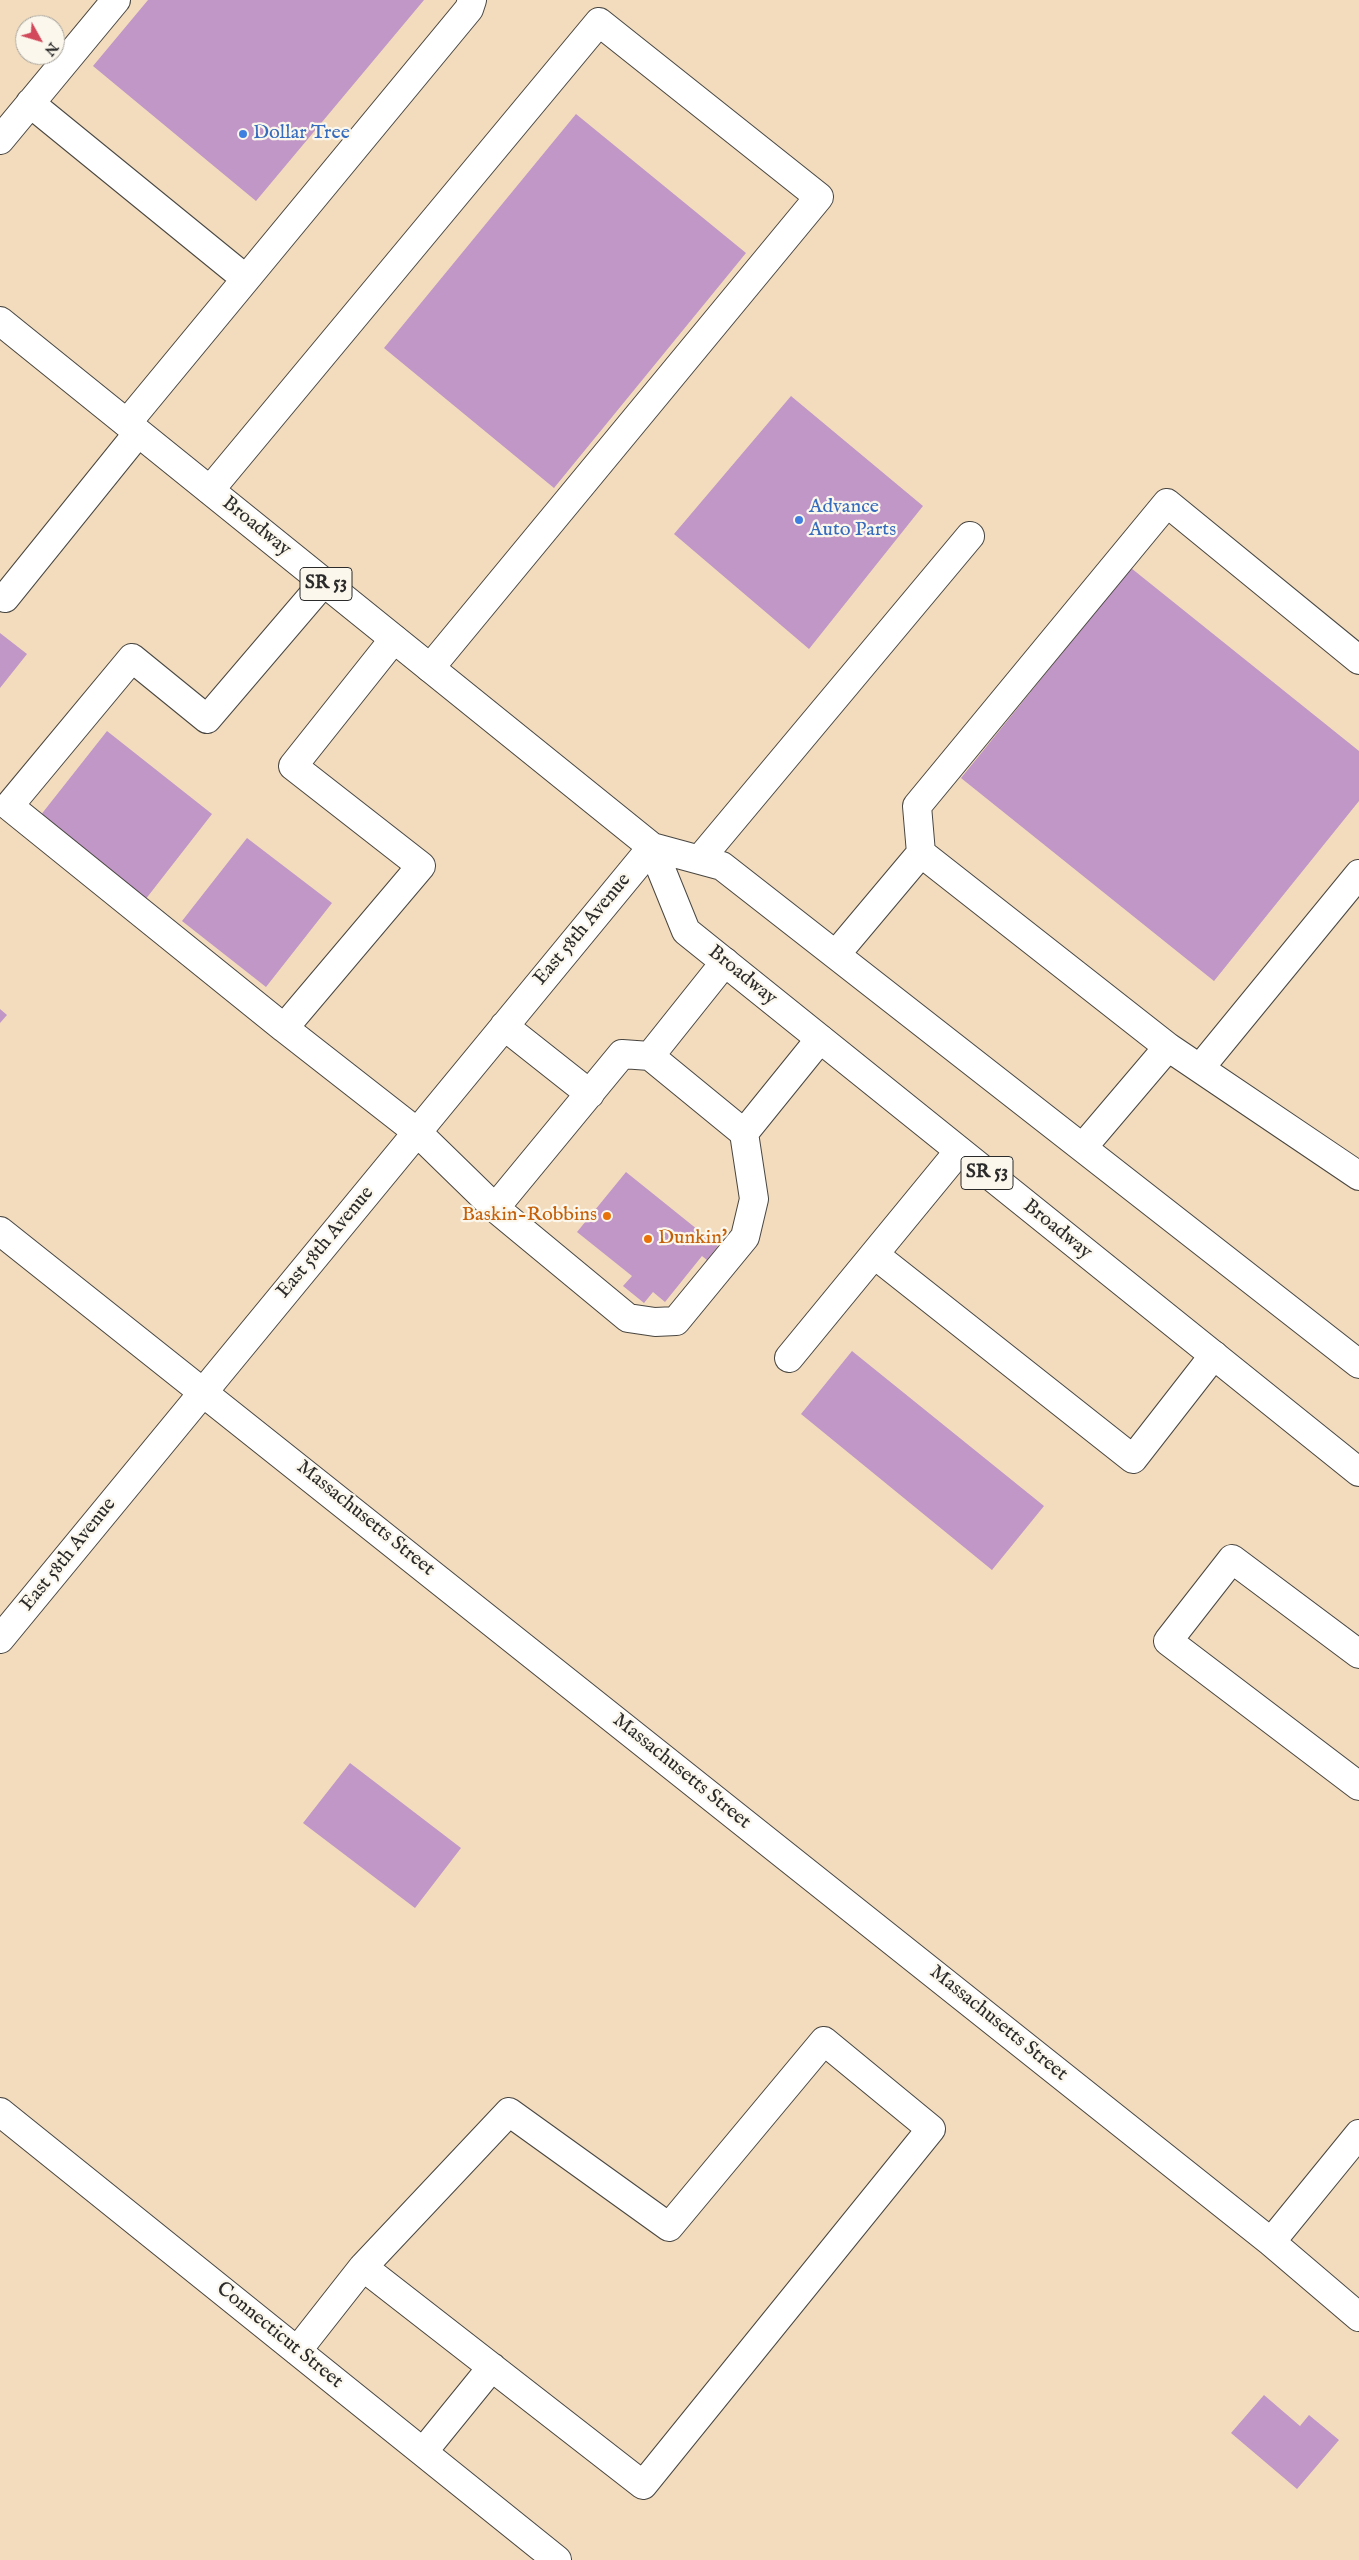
<!DOCTYPE html>
<style>
body{margin:0}
#map{position:relative;width:1359px;height:2560px;overflow:hidden;background:#f2dcbd;font-family:"IM FELL English",serif}
canvas{display:block}
.north{position:absolute;left:15px;top:15px;width:50px;height:50px;box-sizing:border-box;background:#fbf7ec;border:1px solid #a8a59f;border-radius:50%;rotate:129deg;font-size:14px;font-weight:700;line-height:20px;text-align:center;color:#2b2b2b}
.north::after{content:'';display:block;margin:auto;width:18px;height:22px;background:#d1495b;clip-path:polygon(50% 0,100% 100%,50% 72%,0 100%)}
</style>
<div id="map">
<canvas width="1359" height="2560"></canvas>
<div class="north">N</div>
</div>
<script>
const c = document.querySelector('canvas').getContext('2d');
c.lineJoin = 'round';
function fill(path, color) {
  c.fillStyle = color;
  c.fill(path, 'evenodd');
}
function toPath(rows) {
  const path = new Path2D();
  for (const r of rows) {
    path.moveTo(r[0], r[1]);
    for (let i = 2; i < r.length; i += 2) path.lineTo(r[i], r[i + 1]);
  }
  return path;
}
function strokePath(path, color, width, dash) {
  c.strokeStyle = color;
  c.lineWidth = width;
  c.lineCap = dash ? 'butt' : 'round';
  c.setLineDash(dash || []);
  c.stroke(path);
}
function label(font, color, halo, rows, align = 'center') {
  c.font = font + ' "IM FELL English",serif';
  c.lineWidth = 4.5;
  c.setLineDash([]);
  c.textBaseline = 'middle';
  c.strokeStyle = halo;
  c.fillStyle = color;
  for (const [text, x, y, turn = 0] of rows) {
    c.save();
    c.translate(x, y);
    c.rotate((+turn || 0) * Math.PI / 180);
    c.textAlign = isNaN(turn) ? turn : align;
    if (halo) c.strokeText(text, 0, 0);
    c.fillText(text, 0, 0);
    c.restore();
  }
}
fill(toPath([
 [148,0,424,0,256,201,93,66],
 [576,114,746,253,554,488,384,348],
 [791,396,923,506,809,649,674,534],
 [1131,568,1359,751,1359,801,1214,981,961,778],
 [0,633,27,654,0,688],
 [107,731,212,814,145,900,40,816],
 [247,838,332,903,266,987,182,921],
 [0,1009,7,1015,0,1023],
 [626,1172,718,1246,707,1260,702,1256,665,1302,653,1292,644,1303,623,1286,632,1276,577,1232],
 [852,1351,1044,1506,992,1570,801,1414],
 [350,1763,461,1848,415,1908,303,1823],
 [1264,2395,1300,2426,1309,2415,1339,2440,1297,2489,1231,2433]
]), '#c097c7');
const minor = toPath([
 [30,103,246,279],
 [0,140,116,0],
 [127,423,469,9,472,0],
 [210,490,599,22,819,197,430,668],
 [5,598,138,433],
 [394,639,293,766,421,866,284,1028,417,1132,495,1208,628,1318,655,1322,676,1321,745,1237,754,1199,744,1133,650,1056,622,1054,495,1208],
 [921,853,917,806,1167,503,1359,660],
 [700,859,970,536],
 [837,953,921,853,1168,1047,1359,1176],
 [504,1026,590,1094],
 [284,1028,9,806,132,658,207,719,324,582],
 [650,1056,725,962],
 [1200,1068,1359,874],
 [744,1133,820,1039],
 [1083,1147,1168,1047],
 [0,1231,1271,2242,1359,2317],
 [875,1255,1133,1459,1214,1355],
 [789,1358,959,1151],
 [0,1639,652,847],
 [1359,1654,1232,1559,1168,1641,1359,1786],
 [0,2112,557,2560],
 [1271,2242,1359,2134],
 [297,2351,363,2267,509,2112,669,2227,824,2041,931,2129,643,2485,363,2267],
 [423,2452,492,2367]
]);
const major = toPath([
 [0,321,652,847,722,866,1359,1364],
 [652,847,686,931,1359,1472]
]);
strokePath(minor, '#494641', 30);
strokePath(major, '#494641', 30);
strokePath(minor, '#fff', 28);
strokePath(major, '#fff', 28);
for (const [x, y, r, color] of [
 [243,134,5,"#3f7fe0"],
 [799,520,5,"#3f7fe0"],
 [607,1216,5,"#e8710a"],
 [648,1239,5,"#e8710a"]
]) {
  const dot = new Path2D();
  dot.arc(x, y, r, 0, 2 * Math.PI);
  c.fillStyle = color;
  c.fill(dot);
  strokePath(dot, '#fbf7ec', 2);
}
for (const [x, y, w] of [
 [326,584,52],
 [987,1173,52]
]) {
  const box = new Path2D();
  box.roundRect(x - w / 2, y - 16.5, w, 33, 4);
  c.fillStyle = '#fbf7ec';
  c.fill(box);
  strokePath(box, '#2b2b2b', 1);
}
label('bold 19px', '#2b2b2b', null, [
 ["SR 53",326,584],
 ["SR 53",987,1173]
]);
label('20px', '#366cbe', '#fbf7ec', [
 ["Dollar Tree",253,134],
 ["Advance",809,508],
 ["Auto Parts",809,531]
], 'left');
label('20px', '#2b2b2b', '#fbf7ec', [
 ["Broadway",256,527,39],
 ["East 58th Avenue",583,930,-50],
 ["Broadway",742,976,39],
 ["Broadway",1057,1230,39],
 ["East 58th Avenue",326,1243,-50],
 ["Massachusetts Street",365,1519,39],
 ["East 58th Avenue",69,1555,-51],
 ["Massachusetts Street",681,1772,39],
 ["Massachusetts Street",998,2024,39],
 ["Connecticut Street",279,2336,39]
]);
label('20px', '#c56008', '#fbf7ec', [
 ["Baskin-Robbins",597,1216],
 ["Dunkin'",658,1239,"left"]
], 'right');
</script>
